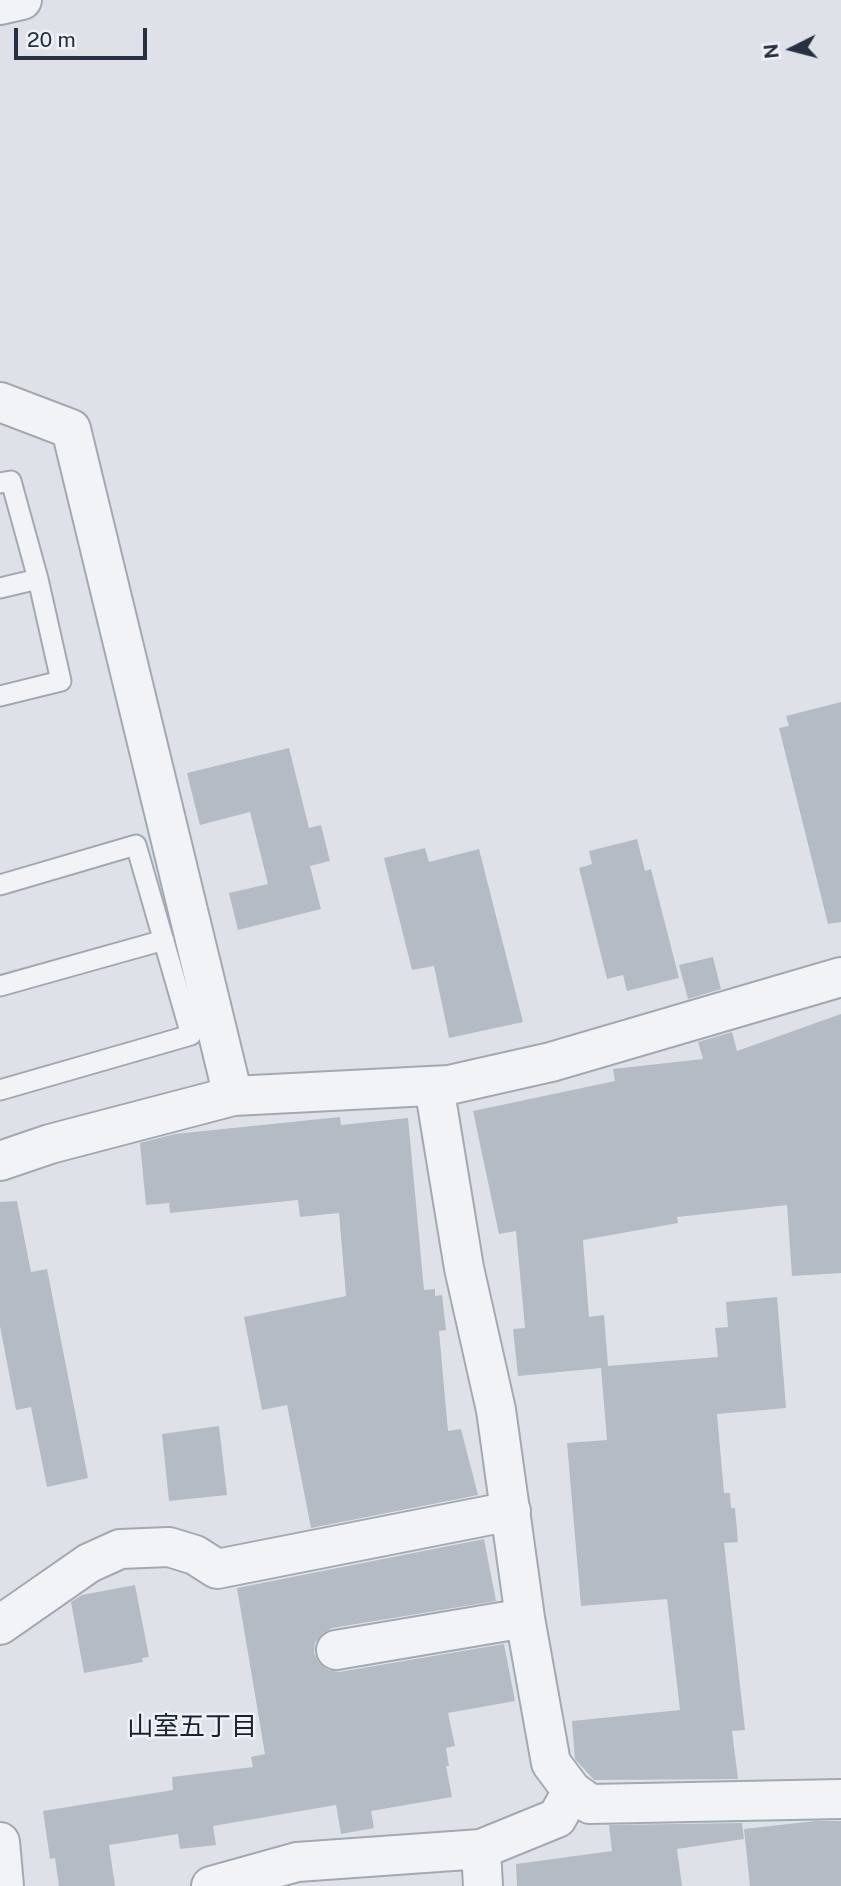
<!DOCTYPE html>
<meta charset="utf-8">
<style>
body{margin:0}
#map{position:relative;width:841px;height:1886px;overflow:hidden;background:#dee2e8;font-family:"Public Sans",sans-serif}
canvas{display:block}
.north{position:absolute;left:757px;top:14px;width:70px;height:70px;-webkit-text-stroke:5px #eef1f6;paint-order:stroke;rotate:264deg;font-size:19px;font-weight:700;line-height:28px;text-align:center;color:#263040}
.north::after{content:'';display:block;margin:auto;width:24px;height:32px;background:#263040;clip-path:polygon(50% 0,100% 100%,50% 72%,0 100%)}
.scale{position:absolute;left:14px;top:28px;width:133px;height:32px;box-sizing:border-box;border:4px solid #263040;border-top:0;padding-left:9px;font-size:21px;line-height:24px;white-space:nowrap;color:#263040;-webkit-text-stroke:5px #eef1f6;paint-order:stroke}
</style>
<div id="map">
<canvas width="841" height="1886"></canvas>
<div class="north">N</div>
<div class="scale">20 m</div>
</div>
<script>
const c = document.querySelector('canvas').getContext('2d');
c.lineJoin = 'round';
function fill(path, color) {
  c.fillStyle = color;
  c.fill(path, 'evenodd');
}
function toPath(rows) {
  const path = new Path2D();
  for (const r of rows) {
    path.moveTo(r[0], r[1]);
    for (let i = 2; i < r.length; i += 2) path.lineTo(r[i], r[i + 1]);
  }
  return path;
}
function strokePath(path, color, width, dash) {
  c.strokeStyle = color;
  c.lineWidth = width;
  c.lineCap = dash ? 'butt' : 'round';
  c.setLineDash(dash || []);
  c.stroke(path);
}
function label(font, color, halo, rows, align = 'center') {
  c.font = font + ' "Public Sans","Noto Sans JP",sans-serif';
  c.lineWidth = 5;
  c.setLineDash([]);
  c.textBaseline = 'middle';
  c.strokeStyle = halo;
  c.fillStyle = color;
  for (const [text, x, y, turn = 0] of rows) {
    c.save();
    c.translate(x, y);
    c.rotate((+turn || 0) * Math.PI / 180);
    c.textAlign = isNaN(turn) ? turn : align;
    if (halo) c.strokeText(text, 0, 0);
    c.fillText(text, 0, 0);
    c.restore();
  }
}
fill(toPath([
 [841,702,841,922,828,924,779,728,789,726,786,716],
 [289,748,309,828,321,825,330,861,310,866,321,909,238,930,229,893,268,884,250,812,200,825,187,773],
 [637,839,645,871,651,869,679,978,627,991,623,975,607,979,579,868,592,864,589,851],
 [425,848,429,862,479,849,523,1022,449,1038,434,966,412,970,384,858],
 [713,957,721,989,688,999,679,965],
 [841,1014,841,1273,792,1276,787,1205,677,1217,678,1223,583,1240,589,1317,604,1315,608,1366,718,1357,715,1328,728,1327,726,1302,777,1297,786,1408,717,1414,724,1493,730,1493,731,1508,735,1508,738,1542,724,1543,745,1730,732,1731,738,1779,594,1780,575,1759,572,1721,680,1710,667,1599,581,1606,567,1443,607,1440,601,1368,518,1376,513,1329,525,1328,516,1231,499,1234,473,1111,615,1081,613,1069,703,1059,698,1042,732,1032,737,1051],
 [340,1117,341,1125,408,1118,424,1290,435,1289,435,1296,442,1295,446,1330,439,1331,448,1431,461,1429,478,1495,311,1528,287,1405,262,1410,244,1317,346,1296,339,1213,300,1217,298,1200,170,1213,169,1203,146,1205,140,1143,175,1134],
 [17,1201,31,1272,47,1269,88,1478,47,1487,31,1407,16,1410,0,1326,0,1202],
 [219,1426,227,1495,169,1501,162,1434],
 [484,1539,496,1601,332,1628,322,1634,315,1643,314,1653,319,1663,328,1670,339,1672,504,1644,515,1701,448,1713,455,1746,446,1748,449,1766,446,1766,452,1797,371,1811,374,1828,341,1834,336,1805,213,1826,216,1845,180,1849,178,1834,109,1845,115,1886,59,1886,55,1858,50,1859,43,1811,173,1790,172,1777,253,1767,251,1757,265,1754,237,1588],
 [135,1585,149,1657,142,1658,143,1662,84,1673,71,1602,82,1595],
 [815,1821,841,1821,841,1886,750,1886,744,1829],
 [742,1823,744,1839,677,1849,682,1886,517,1886,516,1864,612,1851,609,1825]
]), '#b5bbc5');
const lane = toPath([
 [0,483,11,481,38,579],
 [0,588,38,579,61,681,0,696],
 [0,885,136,845,191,1035,0,1090],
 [0,986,164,940]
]);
const street = toPath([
 [0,5,22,0],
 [0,402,71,429,233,1096],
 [434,1086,464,1268,496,1410,525,1618,551,1763,572,1791,590,1804,841,1799],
 [0,1161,50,1144,233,1096,449,1085,551,1062,841,977],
 [0,1625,89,1563,120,1549,169,1547,195,1555,217,1569,511,1511],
 [336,1650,525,1618],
 [0,1842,4,1886],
 [481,1849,483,1886],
 [211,1886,297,1862,481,1849,557,1818,572,1791]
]);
strokePath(lane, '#a3a9b2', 23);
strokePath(street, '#a3a9b2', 42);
strokePath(lane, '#f1f3f7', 19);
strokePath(street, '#f1f3f7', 38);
label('26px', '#192131', '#eef1f6', [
 ["山室五丁目",192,1727]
]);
</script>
